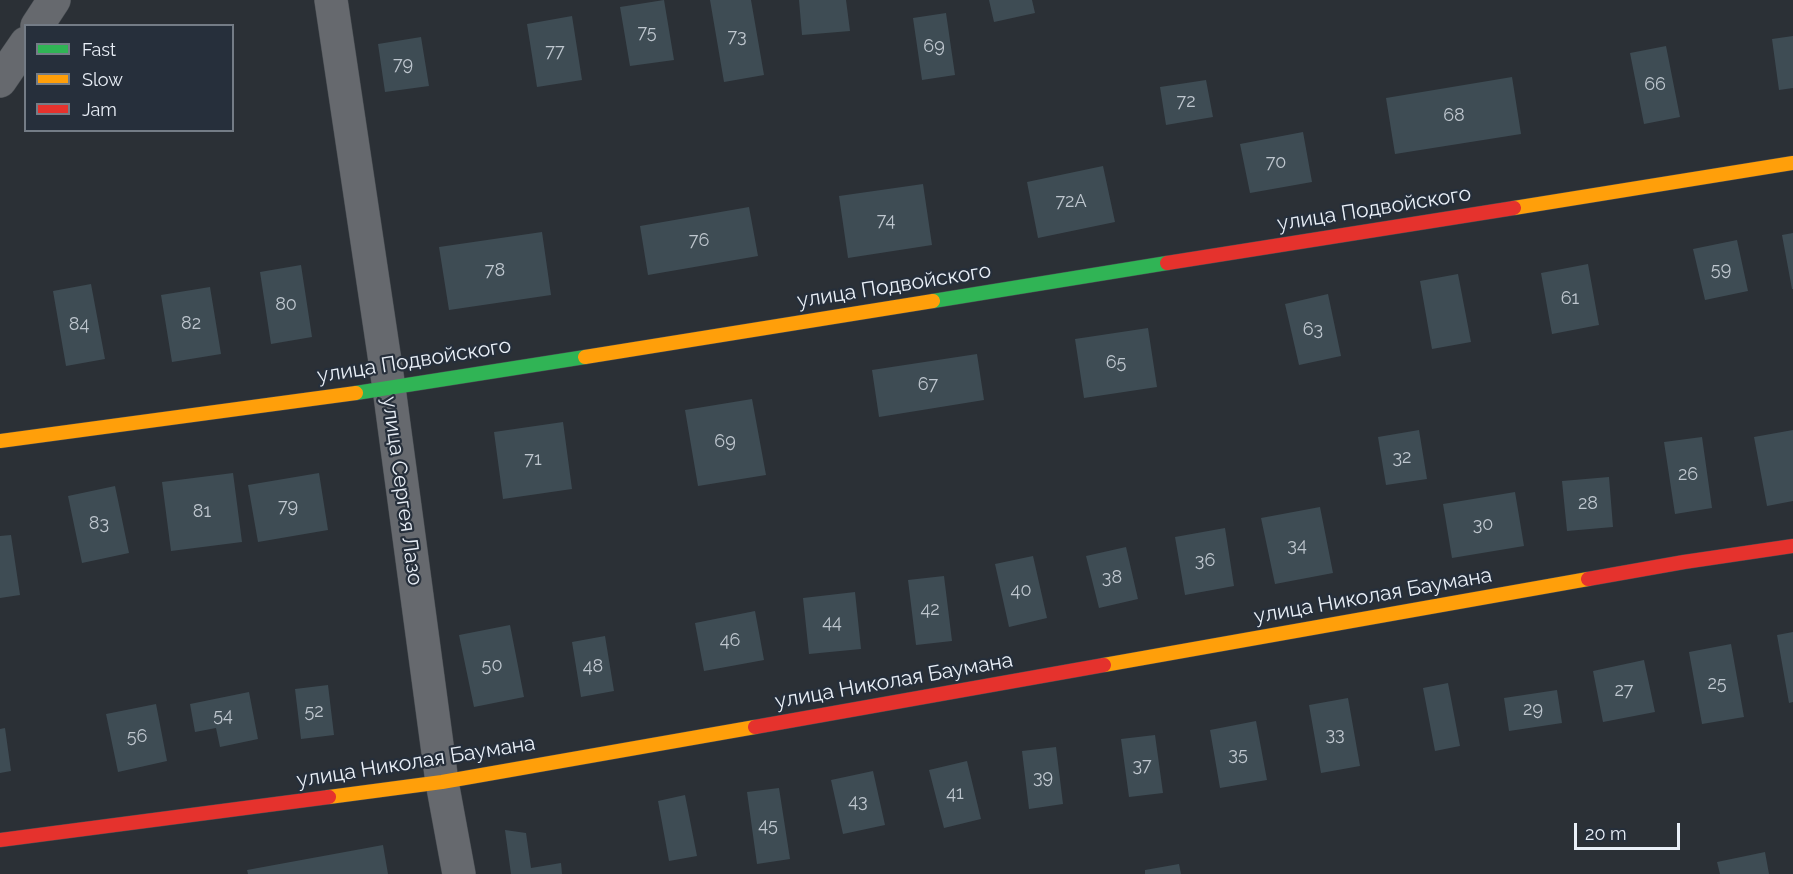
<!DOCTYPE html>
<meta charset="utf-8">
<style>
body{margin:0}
#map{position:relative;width:1793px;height:874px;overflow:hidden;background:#2b3036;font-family:Raleway,sans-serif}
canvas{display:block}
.legend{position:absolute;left:24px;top:24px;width:210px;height:108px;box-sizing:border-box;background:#262f3b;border:2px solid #747c86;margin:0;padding:8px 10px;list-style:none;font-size:18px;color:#e9eff7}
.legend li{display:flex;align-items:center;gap:12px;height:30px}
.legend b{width:30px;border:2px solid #747c86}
.scale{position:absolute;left:1574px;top:823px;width:106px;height:27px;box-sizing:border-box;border:3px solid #e9eff7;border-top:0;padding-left:8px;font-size:18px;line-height:21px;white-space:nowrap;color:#e9eff7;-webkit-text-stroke:4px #262f3b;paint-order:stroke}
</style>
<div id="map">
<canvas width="1793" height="874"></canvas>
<ul class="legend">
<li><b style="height:8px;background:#30b455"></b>Fast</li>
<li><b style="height:8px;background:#ff9f0a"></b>Slow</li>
<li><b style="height:8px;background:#e5322d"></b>Jam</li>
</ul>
<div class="scale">20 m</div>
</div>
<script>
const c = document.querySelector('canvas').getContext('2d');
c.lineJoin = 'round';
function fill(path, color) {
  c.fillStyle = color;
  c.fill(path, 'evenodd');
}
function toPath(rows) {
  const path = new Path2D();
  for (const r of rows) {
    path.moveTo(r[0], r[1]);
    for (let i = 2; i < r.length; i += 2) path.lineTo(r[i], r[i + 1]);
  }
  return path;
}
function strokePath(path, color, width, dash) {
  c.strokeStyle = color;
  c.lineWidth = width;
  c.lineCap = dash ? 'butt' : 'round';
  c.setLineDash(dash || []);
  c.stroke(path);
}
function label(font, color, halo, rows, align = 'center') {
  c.font = font + ' Raleway,sans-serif';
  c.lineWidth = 4.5;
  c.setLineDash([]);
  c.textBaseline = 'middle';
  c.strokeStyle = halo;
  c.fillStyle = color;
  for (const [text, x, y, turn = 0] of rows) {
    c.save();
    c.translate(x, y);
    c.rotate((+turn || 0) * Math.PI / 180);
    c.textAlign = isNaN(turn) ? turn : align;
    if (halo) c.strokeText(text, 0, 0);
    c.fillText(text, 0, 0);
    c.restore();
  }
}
fill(toPath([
 [664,0,674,60,630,66,620,7],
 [710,0,751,0,764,75,724,82],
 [799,0,846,0,850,31,802,35],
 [989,0,1032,0,1035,13,994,22],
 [946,13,955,75,922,80,913,18],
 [572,16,582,80,537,87,527,24],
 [1793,36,1793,88,1779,90,1772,39],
 [421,37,429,86,385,92,378,44],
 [1666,46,1680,117,1644,124,1630,53],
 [1512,77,1521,134,1395,154,1386,98],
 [1206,80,1213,117,1166,125,1160,87],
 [1303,132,1312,182,1250,193,1240,144],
 [1103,166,1115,222,1038,238,1027,182],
 [923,184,932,245,848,258,839,196],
 [749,207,758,256,648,275,640,226],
 [542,232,551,295,449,310,439,247],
 [1793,233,1793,289,1792,289,1782,235],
 [1737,240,1748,291,1705,300,1693,249],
 [1588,264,1599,325,1552,334,1541,273],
 [301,265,312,337,271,344,260,272],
 [1458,274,1471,342,1432,349,1420,281],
 [91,284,105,359,66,366,53,291],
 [210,287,221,354,172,362,161,295],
 [1328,294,1341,356,1299,365,1285,304],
 [1148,328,1157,387,1084,398,1075,339],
 [977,354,984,400,879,417,872,370],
 [752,399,766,475,698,486,685,410],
 [563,422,572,489,503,499,494,432],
 [1419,430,1427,479,1386,485,1378,437],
 [1793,430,1793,501,1767,506,1754,437],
 [1702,437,1712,508,1675,514,1664,442],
 [233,473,242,542,171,551,162,482],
 [319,473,328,530,258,542,248,485],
 [1609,477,1613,527,1567,531,1562,481],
 [115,486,129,553,82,563,68,496],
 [1515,492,1524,546,1452,558,1443,504],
 [1320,507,1333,573,1275,584,1261,518],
 [1225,528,1234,586,1185,595,1175,537],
 [11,535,20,595,0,598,0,536],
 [1126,547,1138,599,1099,608,1086,556],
 [1033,556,1047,618,1009,627,995,564],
 [944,576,952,641,916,645,908,580],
 [855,592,861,649,809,654,803,598],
 [755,611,764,660,704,671,695,623],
 [510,625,524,697,474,707,459,635],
 [1793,632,1793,702,1789,703,1777,635],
 [605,636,614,691,581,697,572,642],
 [1731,644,1744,717,1702,724,1689,652],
 [1644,660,1655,712,1603,722,1593,671],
 [1448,683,1460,746,1435,751,1423,688],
 [328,685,334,735,301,739,295,689],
 [1557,690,1562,723,1509,731,1504,698],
 [249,692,258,739,220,747,216,728,195,732,190,704],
 [1348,698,1360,766,1321,773,1309,705],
 [156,704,167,761,118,772,106,714],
 [1256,721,1267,780,1220,788,1210,730],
 [5,728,11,771,0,773,0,729],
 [1155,735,1163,793,1129,797,1121,739],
 [1056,747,1063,804,1029,809,1022,751],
 [967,761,981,819,944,828,929,770],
 [873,771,885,825,843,834,831,780],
 [779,788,790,859,757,864,747,792],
 [685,795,697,856,669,861,658,801],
 [505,830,526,833,531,868,561,863,562,874,511,874],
 [383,845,388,874,248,874,247,870],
 [1765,852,1769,874,1720,874,1717,862],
 [1179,864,1181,874,1145,874,1145,870]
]), '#3e4c54');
const street = toPath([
 [331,0,389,388,442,782,459,874],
 [37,26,54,0],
 [0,81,26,43]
]);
const fast = toPath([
 [933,301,1167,263],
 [356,393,585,357]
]);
const slow = toPath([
 [1514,208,1793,163],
 [585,357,933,301],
 [0,441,356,393],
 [1104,665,1588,579],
 [329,797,442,782,755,727]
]);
const jam = toPath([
 [1167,263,1514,208],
 [1588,579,1684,562,1793,546],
 [755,727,1104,665],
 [0,840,329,797]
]);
strokePath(street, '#474c51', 34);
strokePath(fast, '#474c51', 15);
strokePath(slow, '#474c51', 15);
strokePath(jam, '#474c51', 15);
strokePath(street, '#66696e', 33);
strokePath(fast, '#30b455', 14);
strokePath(slow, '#ff9f0a', 14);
strokePath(jam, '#e5322d', 14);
label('18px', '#bec6ce', null, [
 ["75",647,33],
 ["73",737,37],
 ["69",934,47],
 ["77",555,52],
 ["79",403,65],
 ["66",1655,85],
 ["72",1186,102],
 ["68",1454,116],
 ["70",1276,163],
 ["72А",1071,202],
 ["74",886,221],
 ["76",699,241],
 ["59",1721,270],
 ["78",495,271],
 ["61",1570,299],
 ["80",286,305],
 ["82",191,324],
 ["84",79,325],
 ["63",1313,330],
 ["65",1116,363],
 ["67",928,385],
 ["69",725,442],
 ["32",1402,458],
 ["71",533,460],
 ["26",1688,475],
 ["28",1588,504],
 ["79",288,507],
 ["81",202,512],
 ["83",99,524],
 ["30",1483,525],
 ["34",1297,546],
 ["36",1205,561],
 ["38",1112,578],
 ["40",1021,591],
 ["42",930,610],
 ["44",832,623],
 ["46",730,641],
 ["50",492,666],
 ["48",593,667],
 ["25",1717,684],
 ["27",1624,691],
 ["29",1533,710],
 ["52",314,712],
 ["54",223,716],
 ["33",1335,735],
 ["56",137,737],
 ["35",1238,755],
 ["37",1142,766],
 ["39",1043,778],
 ["41",955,794],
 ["43",858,802],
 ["45",768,826]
]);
label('21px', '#e9eff7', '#262f3b', [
 ["улица Подвойского",1374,209,-9],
 ["улица Подвойского",894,286,-9],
 ["улица Подвойского",414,361,-9],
 ["улица Сергея Лазо",402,491,82],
 ["улица Николая Баумана",1373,596,-10],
 ["улица Николая Баумана",894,681,-10],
 ["улица Николая Баумана",416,762,-9]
]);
</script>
